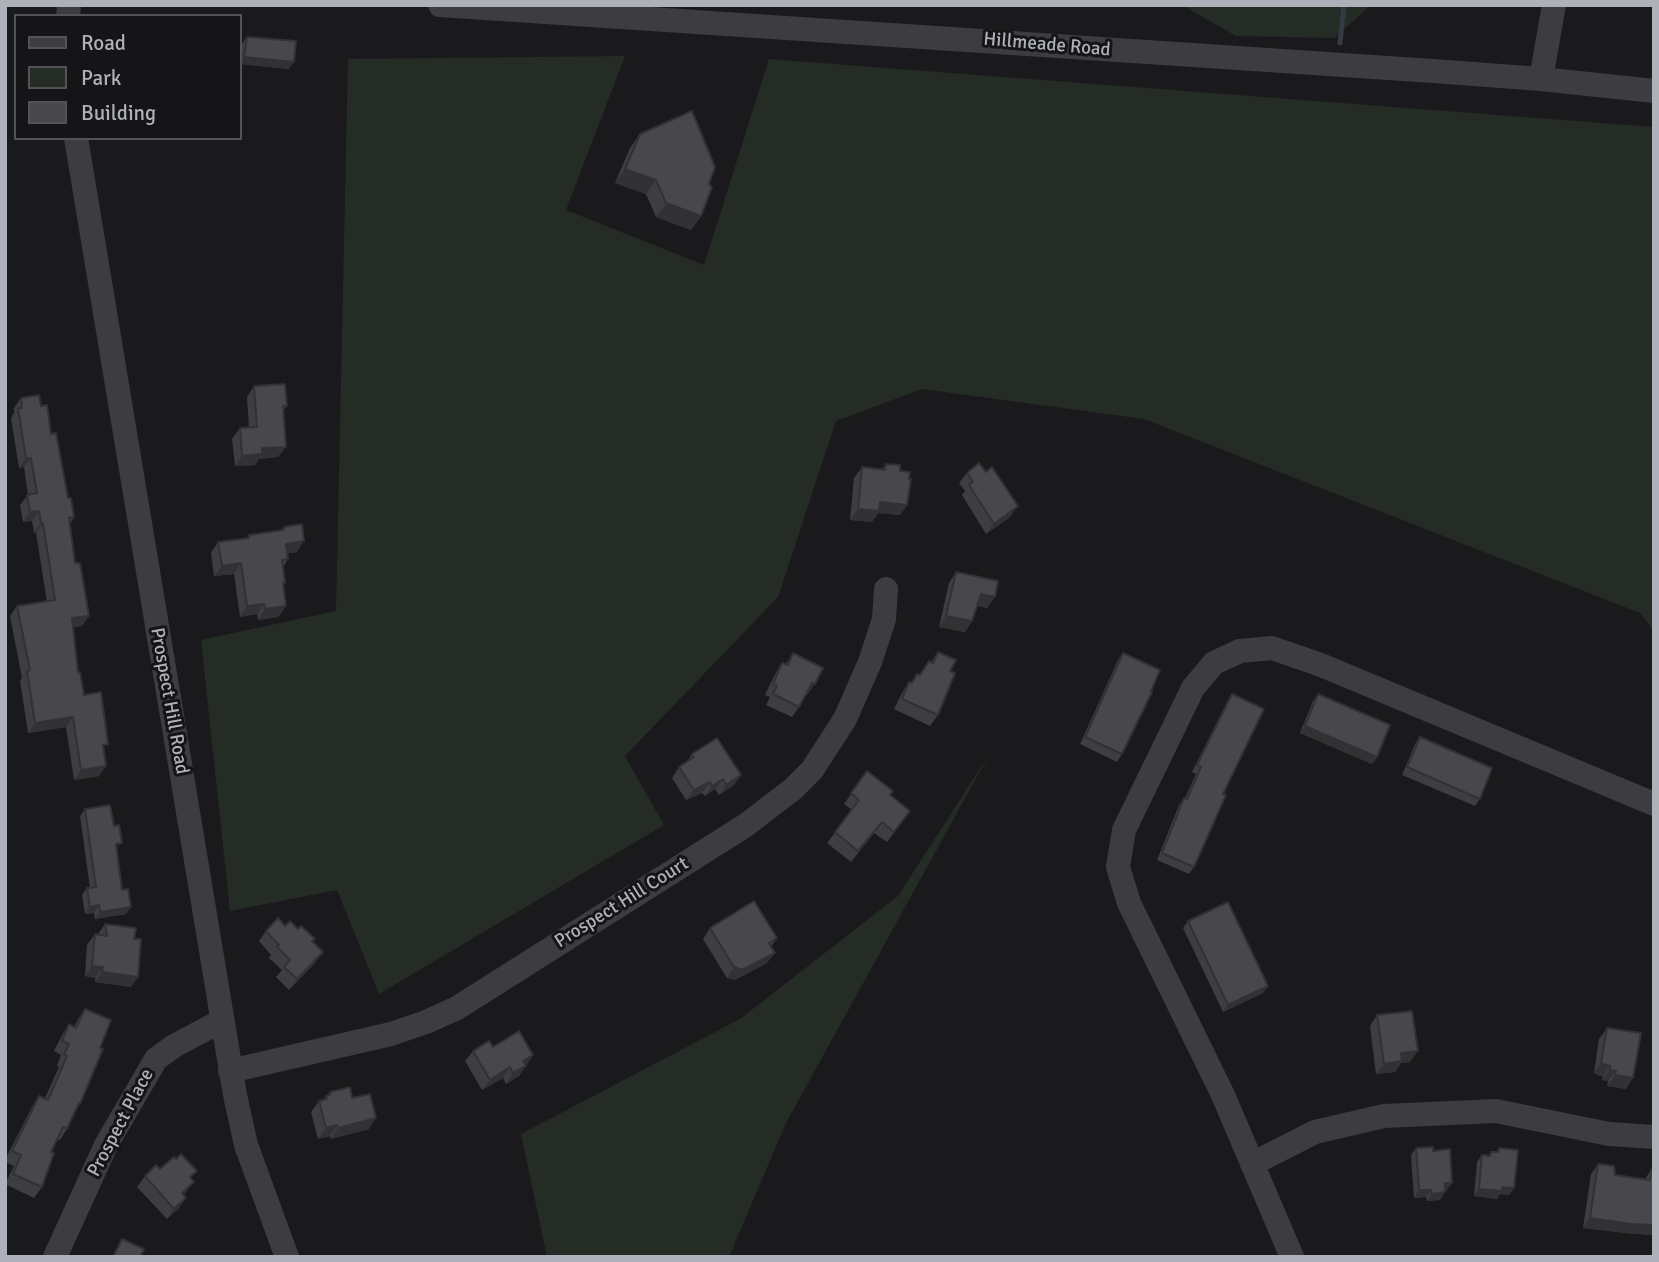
<!DOCTYPE html>
<style>
body{margin:0}
#map{position:relative;width:1659px;height:1262px;overflow:hidden;background:#1a1a1c;font-family:Signika,sans-serif}
canvas{display:block}
.frame{position:absolute;inset:0;border:7px solid #aeb1ba;pointer-events:none}
.legend{position:absolute;left:14px;top:14px;width:228px;height:126px;box-sizing:border-box;background:#151517;border:2px solid #525358;margin:0;padding:9px 12px;list-style:none;font-size:21px;color:#aeb1ba}
.legend li{display:flex;align-items:center;gap:14px;height:35px}
.legend b{width:35px;border:2px solid #525358}
</style>
<div id="map">
<canvas width="1659" height="1262"></canvas>
<div class="frame"></div>
<ul class="legend">
<li><b style="height:9px;background:#3c3c41"></b>Road</li>
<li><b style="height:19px;background:#252c26"></b>Park</li>
<li><b style="height:19px;background:#48474c"></b>Building</li>
</ul>
</div>
<script>
const c = document.querySelector('canvas').getContext('2d');
c.lineJoin = 'round';
function fill(path, color) {
  c.fillStyle = color;
  c.fill(path, 'evenodd');
}
function toPath(rows) {
  const path = new Path2D();
  for (const r of rows) {
    path.moveTo(r[0], r[1]);
    for (let i = 2; i < r.length; i += 2) path.lineTo(r[i], r[i + 1]);
  }
  return path;
}
function strokePath(path, color, width, dash) {
  c.strokeStyle = color;
  c.lineWidth = width;
  c.lineCap = dash ? 'butt' : 'round';
  c.setLineDash(dash || []);
  c.stroke(path);
}
function label(font, color, halo, rows, align = 'center') {
  c.font = font + ' Signika,sans-serif';
  c.lineWidth = 6;
  c.setLineDash([]);
  c.textBaseline = 'middle';
  c.strokeStyle = halo;
  c.fillStyle = color;
  for (const [text, x, y, turn = 0] of rows) {
    c.save();
    c.translate(x, y);
    c.rotate((+turn || 0) * Math.PI / 180);
    c.textAlign = isNaN(turn) ? turn : align;
    if (halo) c.strokeText(text, 0, 0);
    c.fillText(text, 0, 0);
    c.restore();
  }
}
fill(toPath([
 [1182,5,1371,5,1334,38,1236,36],
 [625,56,566,210,704,265,769,59,1654,127,1654,631,1640,613,1144,419,922,389,836,421,778,597,625,756,664,825,379,994,337,890,230,911,201,640,336,611,348,59],
 [990,753,786,1123,729,1257,547,1257,521,1134,740,1019,898,896]
]), '#252c26');
strokePath(toPath([
 [1340,43,1344,5]
]), '#343a41', 5);
strokePath(toPath([
 [440,5,1433,71,1541,79,1654,91],
 [68,16,69,5],
 [1541,79,1554,5],
 [76,138,235,1095,246,1145,287,1257],
 [230,1071,391,1034,426,1022,457,1008,746,825,793,789,812,770,845,719,870,662,884,619,886,589],
 [1252,1164,1315,1132,1384,1116,1496,1111,1609,1134,1654,1137],
 [55,1257,106,1145,156,1059,174,1046,221,1021],
 [1292,1257,1223,1095,1129,903,1118,867,1124,830,1193,688,1214,663,1240,651,1272,648,1321,665,1654,804]
]), '#3c3c41', 24);
fill(toPath([
 [247,37,289,69,240,64,242,44],
 [640,134,709,184,701,216,691,230,656,217,646,194,615,183,630,148],
 [254,386,287,406,284,410,278,457,259,459,255,465,235,466,232,439,240,428,249,428,247,397],
 [21,398,41,406,51,434,68,498,74,517,70,524,75,563,89,616,82,626,73,627,78,672,84,695,104,750,99,776,74,780,66,727,28,733,20,681,22,678,10,616,17,606,47,602,36,533,34,533,32,521,23,522,20,505,28,495,24,467,19,468,11,418,14,413,14,408],
 [886,464,900,471,907,505,900,515,878,513,872,522,850,520,854,478,862,467,882,469],
 [967,473,1010,517,986,534,962,495,965,491,959,483],
 [284,527,297,552,287,553,288,559,283,567,283,586,286,606,278,617,258,620,257,614,240,617,234,574,214,576,211,553,218,542,246,539,249,535,281,530],
 [956,572,995,597,987,608,977,606,972,621,965,632,939,627,949,583],
 [938,652,950,671,938,715,930,726,894,709,902,693,909,682,911,682,917,674,919,675,929,661,931,662],
 [793,653,807,695,806,694,799,707,792,717,766,705,770,697,765,695,775,674,782,663,786,664],
 [1123,653,1122,754,1117,762,1080,744,1118,660],
 [1232,694,1223,794,1194,867,1189,874,1157,860,1179,805,1184,798,1185,798,1196,774,1192,772,1227,702],
 [1318,694,1377,757,1372,764,1300,733,1313,701],
 [1420,737,1480,799,1475,806,1402,775,1415,744],
 [692,754,741,775,733,786,719,795,715,789,705,796,702,793,686,800,672,778,679,767,687,762],
 [867,771,890,795,910,811,887,842,874,833,851,862,827,843,852,810,844,804],
 [85,809,117,850,126,914,95,919,94,913,85,914,82,895,87,888,90,888,80,816],
 [1188,921,1268,986,1263,993,1223,1012,1183,928],
 [105,924,134,939,138,977,131,987,95,982,95,978,85,976,87,945,95,934,98,934],
 [285,926,298,929,315,939,312,942,315,963,289,990,276,977,282,970,269,958,271,955,259,941,266,931],
 [710,928,777,938,771,947,767,963,735,980,727,978,703,939],
 [85,1009,100,1048,80,1104,75,1112,67,1129,60,1140,58,1139,51,1152,42,1187,34,1198,5,1184,14,1166,5,1162,5,1160,32,1107,39,1096,45,1098,59,1067,57,1066,61,1055,54,1051,62,1035,69,1024,74,1027,78,1019],
 [1377,1015,1410,1062,1401,1063,1395,1072,1376,1074,1370,1026],
 [1607,1028,1626,1089,1607,1086,1608,1081,1602,1080,1603,1077,1594,1073,1599,1039],
 [493,1047,533,1055,519,1076,506,1084,503,1078,482,1090,465,1061,473,1051],
 [330,1092,352,1098,369,1129,331,1139,330,1136,318,1139,311,1112,319,1101,323,1100],
 [1416,1148,1433,1151,1447,1190,1445,1190,1440,1200,1427,1201,1426,1197,1414,1198,1411,1155],
 [1499,1148,1514,1188,1509,1195,1500,1194,1497,1199,1474,1196,1477,1162,1482,1155,1488,1156,1491,1152,1496,1152],
 [1598,1164,1615,1175,1645,1179,1651,1170,1654,1170,1654,1235,1625,1233,1583,1228,1591,1174],
 [160,1169,191,1179,179,1208,167,1219,137,1187,145,1176]
]), '#3e3d41');
fill(toPath([
 [244,57,294,62,289,69,240,64],
 [625,169,656,180,646,194,615,183],
 [666,203,701,216,691,230,656,217],
 [286,447,278,457,259,459,255,465,235,466,242,456,262,448],
 [26,458,31,458,24,467,19,468],
 [880,502,907,505,900,515,878,513,872,522,850,520,858,509],
 [1018,506,1010,517,986,534,994,524],
 [39,511,32,521,23,522,30,512],
 [41,523,43,523,36,533,34,533],
 [304,541,297,552,278,554,286,544],
 [241,563,234,574,214,576,222,566],
 [981,594,995,597,987,608,973,605],
 [264,604,257,614,240,617,247,606],
 [286,606,278,617,258,620,265,609],
 [89,616,82,626,65,628,72,618],
 [946,616,972,621,965,632,939,627],
 [812,683,815,684,807,695,804,693],
 [73,717,66,727,28,733,35,723],
 [1305,726,1377,757,1372,764,1300,733],
 [106,766,99,776,74,780,81,770],
 [741,775,733,786,719,795,726,785],
 [723,779,715,789,705,796,712,786],
 [710,782,702,793,686,800,694,790],
 [99,905,94,913,85,914,90,907],
 [131,907,126,914,95,919,100,912],
 [323,952,315,963,289,990,297,979],
 [775,953,767,963,735,980,727,978,734,967],
 [92,966,103,967,95,978,85,976],
 [102,972,138,977,131,987,95,982],
 [1268,986,1263,993,1223,1012,1228,1005],
 [1418,1051,1410,1062,1401,1063,1395,1072,1376,1074,1384,1064,1401,1053],
 [533,1055,526,1066,523,1061],
 [1601,1063,1610,1066,1603,1077,1594,1073],
 [526,1066,519,1076,506,1084,513,1073],
 [510,1067,503,1078,482,1090,490,1080],
 [1610,1070,1616,1071,1608,1081,1602,1080],
 [1615,1075,1633,1078,1626,1089,1607,1086],
 [376,1118,369,1129,331,1139,338,1128],
 [337,1125,330,1136,318,1139,326,1128],
 [194,1182,186,1192,174,1203,182,1193],
 [1445,1183,1452,1183,1447,1190,1440,1191],
 [1502,1187,1514,1188,1509,1195,1500,1194,1497,1199,1474,1196,1479,1189],
 [1419,1190,1431,1190,1426,1197,1414,1198],
 [1445,1192,1440,1200,1427,1201,1432,1194],
 [186,1198,179,1208,167,1219,174,1209],
 [1590,1218,1654,1225,1654,1235,1625,1233,1583,1228]
]), '#323235');
const building = toPath([
 [247,37,296,41,294,62,244,57,247,37],
 [692,111,715,167,709,184,712,187,701,216,666,203,656,180,625,169,640,134,692,111],
 [285,384,287,406,283,406,286,447,262,448,262,454,242,456,240,428,257,427,254,386,285,384],
 [39,395,41,406,47,405,51,434,56,433,68,498,71,498,74,517,69,518,75,563,80,563,89,616,72,618,78,672,80,672,84,695,101,692,108,744,103,745,106,766,81,770,73,717,35,723,27,671,30,670,17,606,55,600,43,523,41,523,39,511,30,512,27,495,37,493,31,458,26,458,18,408,22,408,21,398,39,395],
 [979,463,986,472,992,467,1018,506,994,524,969,485,973,482,967,473,979,463],
 [886,464,900,465,900,471,910,472,909,479,911,479,907,505,880,502,879,511,858,509,862,467,885,470,886,464],
 [302,524,304,541,286,544,288,559,282,560,285,583,283,583,286,606,265,609,264,604,247,606,241,563,222,566,218,542,249,538,249,535,284,530,284,527,302,524],
 [956,572,998,581,995,597,981,594,972,621,946,616,956,572],
 [938,652,956,660,950,671,955,673,938,715,902,699,909,682,912,683,917,674,920,675,929,661,933,663,938,652],
 [793,653,823,668,815,684,812,683,799,707,773,694,777,686,773,684,782,663,788,665,793,653],
 [1123,653,1160,670,1151,691,1152,692,1122,754,1085,737,1123,653],
 [1232,694,1264,709,1223,794,1226,795,1194,867,1162,853,1184,798,1187,799,1201,767,1197,765,1232,694],
 [1318,694,1390,725,1377,757,1305,726,1318,694],
 [1420,737,1492,768,1480,799,1407,767,1420,737],
 [717,738,741,775,726,785,723,779,712,786,710,782,694,790,679,767,694,757,692,754,717,738],
 [867,771,893,791,890,795,910,811,894,832,882,822,858,851,835,832,859,800,851,793,867,771],
 [110,805,114,826,119,825,122,843,116,844,122,890,128,889,131,907,100,912,99,905,90,907,87,888,96,887,85,809,110,805],
 [754,901,777,938,769,943,775,953,742,970,734,967,710,928,754,901],
 [1228,902,1268,986,1228,1005,1188,921,1228,902],
 [278,918,285,926,290,921,298,929,301,926,315,939,312,941,323,952,297,979,284,967,290,960,277,947,279,945,266,931,278,918],
 [105,924,136,928,134,939,141,939,138,977,102,972,103,967,92,966,95,934,107,936,105,924],
 [85,1009,111,1020,100,1048,103,1049,80,1104,79,1103,67,1129,63,1127,51,1152,54,1153,42,1187,13,1174,21,1155,12,1151,39,1096,48,1100,67,1056,64,1055,69,1044,62,1041,69,1024,76,1028,85,1009],
 [1412,1011,1418,1051,1401,1053,1402,1061,1384,1064,1377,1015,1412,1011],
 [1607,1028,1641,1033,1633,1078,1615,1075,1616,1071,1610,1070,1610,1066,1601,1063,1607,1028],
 [519,1031,533,1055,523,1061,526,1066,513,1073,510,1067,490,1080,473,1051,489,1041,493,1047,519,1031],
 [350,1087,352,1098,370,1094,376,1118,338,1128,337,1125,326,1128,319,1101,327,1099,326,1096,330,1095,330,1092,350,1087],
 [1433,1147,1433,1151,1450,1149,1452,1183,1445,1183,1445,1192,1432,1194,1431,1190,1419,1190,1416,1148,1433,1147],
 [1499,1148,1518,1150,1514,1188,1502,1187,1502,1191,1479,1189,1482,1155,1490,1156,1491,1152,1498,1152,1499,1148],
 [181,1154,197,1171,190,1177,194,1182,182,1193,186,1198,174,1209,145,1176,156,1165,160,1169,174,1157,176,1159,181,1154],
 [1598,1164,1614,1166,1615,1175,1650,1180,1651,1170,1654,1170,1654,1225,1631,1224,1590,1218,1598,1164],
 [122,1239,144,1249,140,1257,113,1257,122,1239]
]);
fill(building, '#48474c');
strokePath(building, '#323235', 2);
label('19px', '#aeb1ba', '#151517', [
 ["Hillmeade Road",1047,45,5],
 ["Prospect Hill Road",169,701,80],
 ["Prospect Hill Court",622,903,-32],
 ["Prospect Place",121,1123,-62]
]);
</script>
